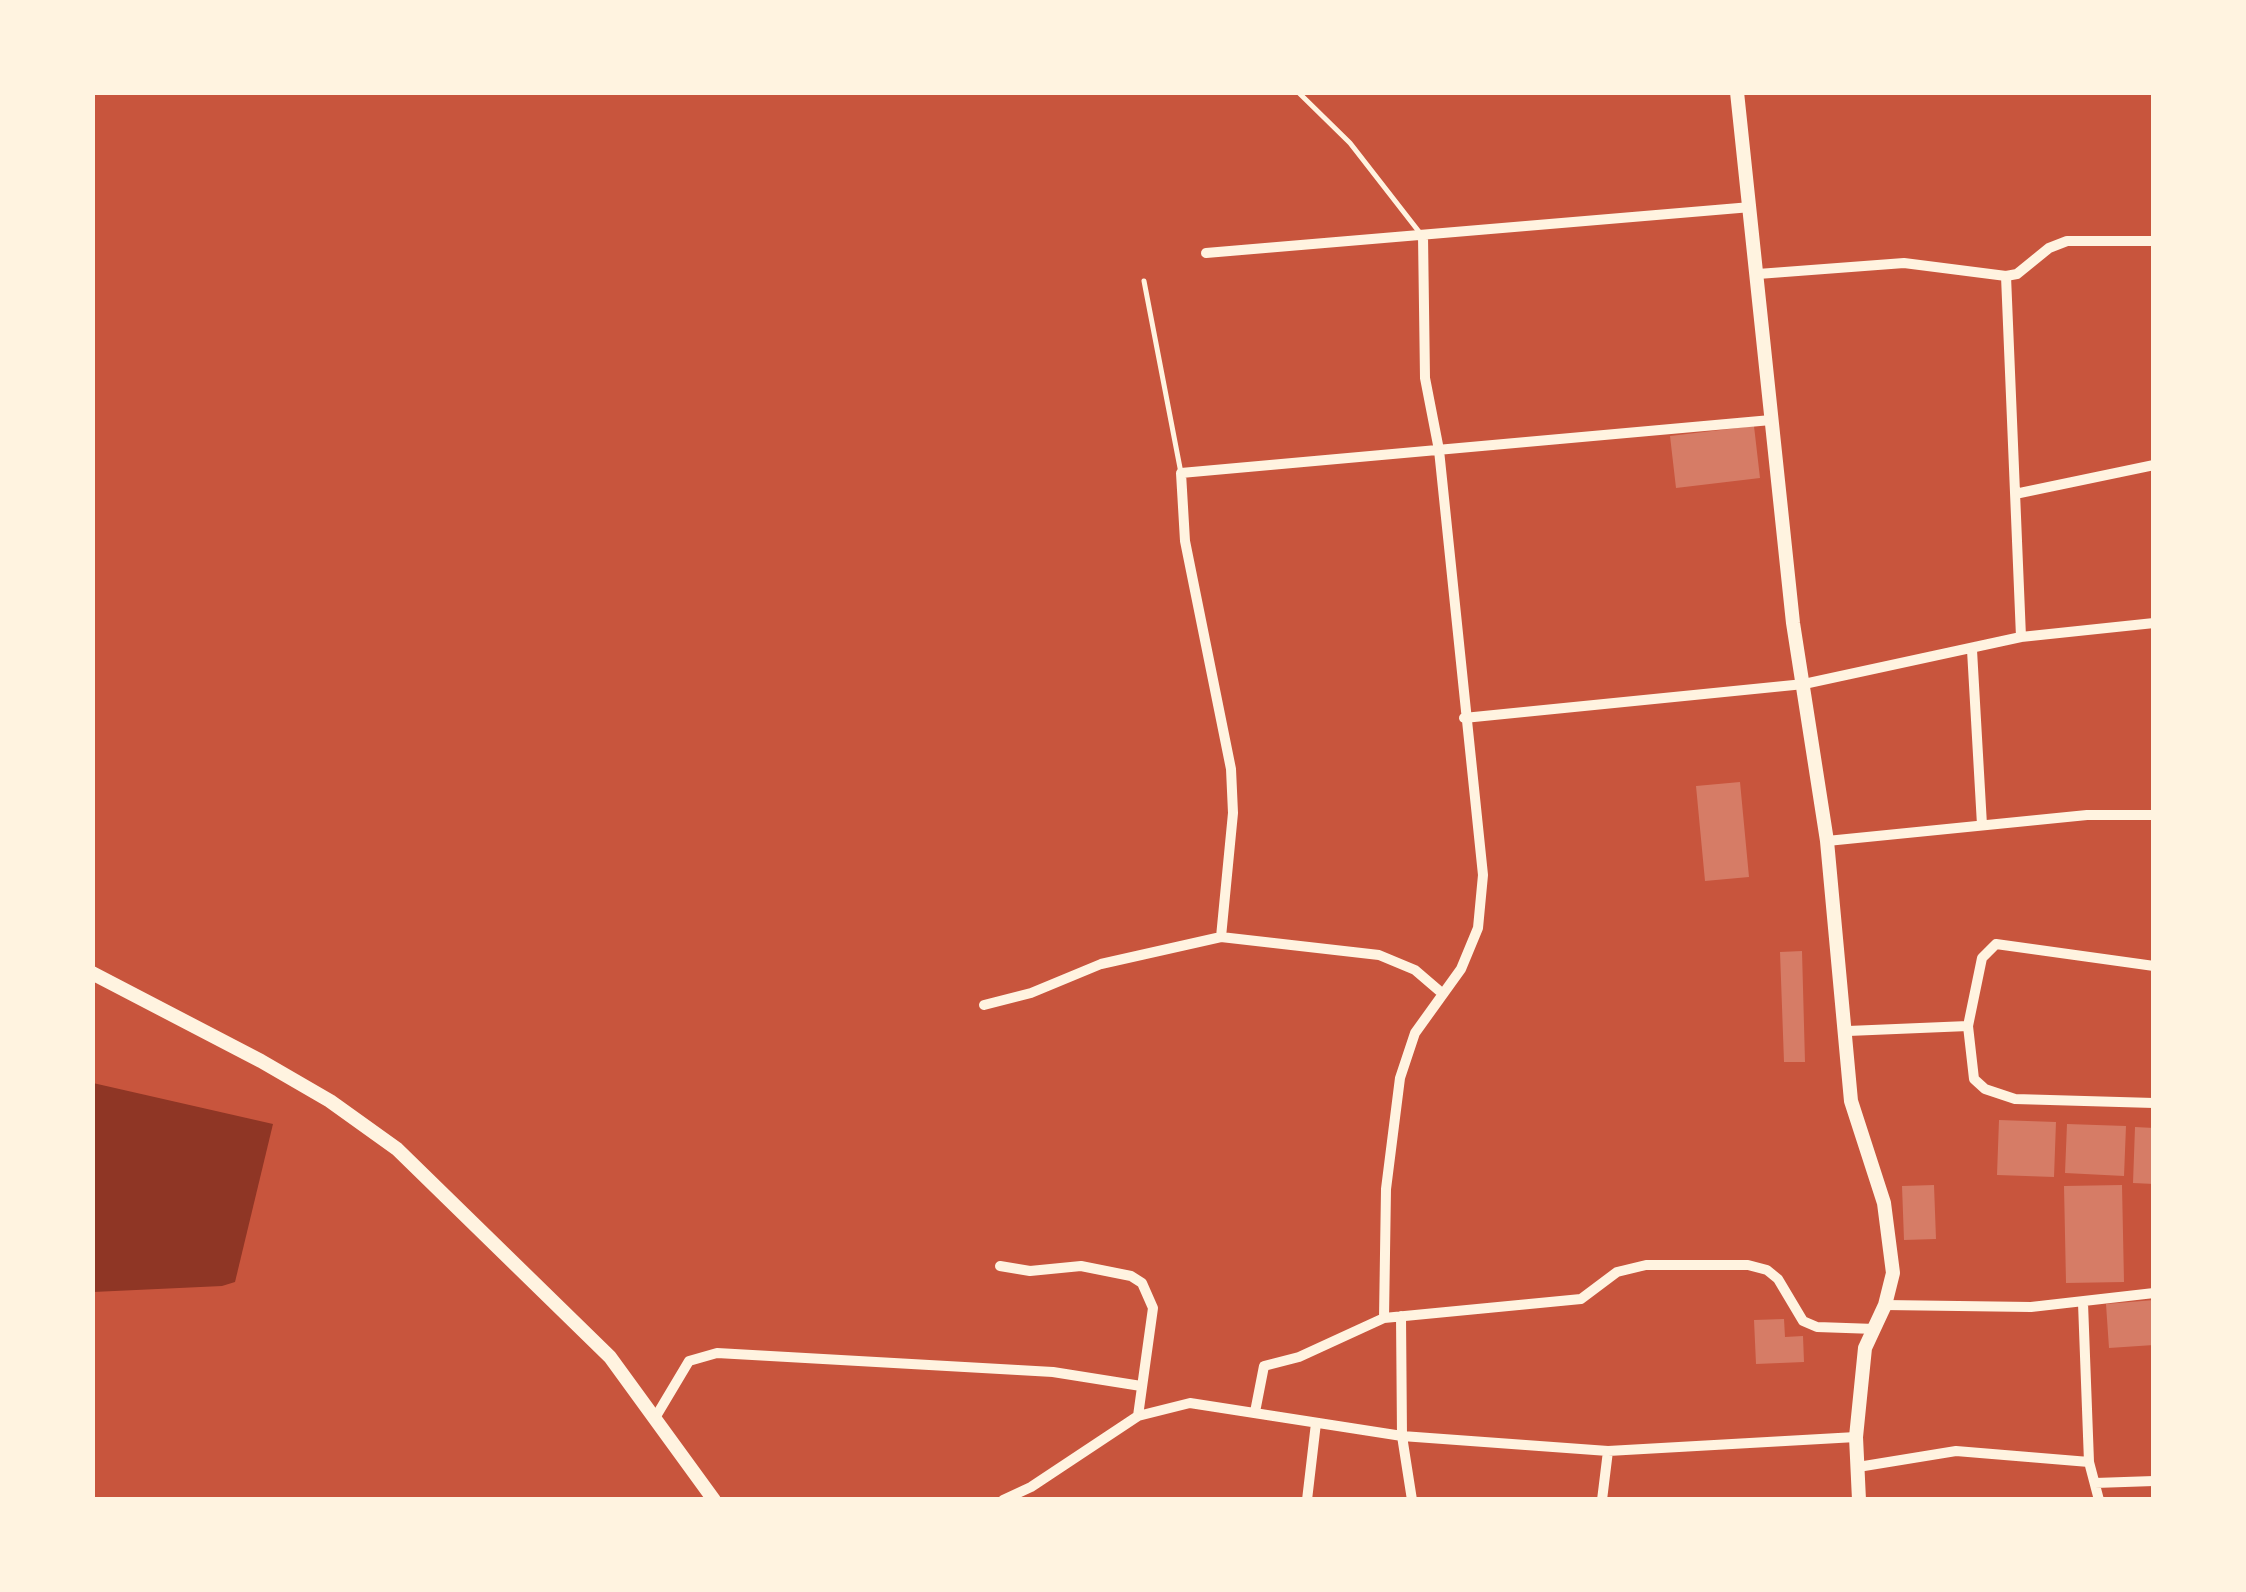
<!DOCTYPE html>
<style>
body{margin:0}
#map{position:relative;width:2246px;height:1592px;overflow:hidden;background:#c8553d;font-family:"Roboto Condensed",sans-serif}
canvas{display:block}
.frame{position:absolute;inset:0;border:95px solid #fff3e0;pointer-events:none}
</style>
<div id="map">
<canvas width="2246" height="1592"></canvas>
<div class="frame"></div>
</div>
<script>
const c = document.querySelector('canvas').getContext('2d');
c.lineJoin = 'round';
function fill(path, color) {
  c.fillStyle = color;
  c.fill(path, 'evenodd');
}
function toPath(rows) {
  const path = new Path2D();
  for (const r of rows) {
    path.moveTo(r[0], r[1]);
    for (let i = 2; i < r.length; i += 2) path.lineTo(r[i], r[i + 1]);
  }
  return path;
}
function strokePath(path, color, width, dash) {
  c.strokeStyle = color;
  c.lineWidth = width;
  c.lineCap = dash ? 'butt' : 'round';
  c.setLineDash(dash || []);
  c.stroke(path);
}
fill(toPath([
 [93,1083,273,1124,235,1282,222,1286,93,1292]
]), '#8f3625');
fill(toPath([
 [1754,426,1760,478,1676,488,1670,436],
 [1740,782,1749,877,1705,881,1696,786],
 [1802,951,1805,1062,1784,1062,1780,952],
 [1999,1120,2056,1122,2054,1177,1997,1175],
 [2067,1124,2126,1126,2124,1176,2065,1173],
 [2135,1127,2154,1128,2154,1184,2133,1183],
 [1934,1185,1936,1239,1904,1240,1902,1186],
 [2122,1185,2124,1282,2066,1283,2064,1186],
 [2154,1300,2154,1345,2109,1348,2106,1304],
 [1784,1319,1785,1337,1803,1336,1804,1362,1756,1364,1754,1320]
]), '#d67c66');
strokePath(toPath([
 [1298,92,1350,143,1420,233],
 [1144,281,1181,473]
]), '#fff3e0', 5);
strokePath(toPath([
 [1206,253,1751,207],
 [1758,274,1904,263,2006,276,2017,274,2049,248,2067,241,2154,241],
 [2006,276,2021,637],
 [2015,494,2154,465],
 [1972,650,1982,825],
 [1464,718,1804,684,2021,637,2154,623],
 [1827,841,2087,815,2154,815],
 [1221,937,1233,813,1231,769,1185,541,1181,473,1771,420],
 [984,1005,1031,993,1101,964,1221,937,1379,955,1415,970,1443,994],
 [1968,1026,1982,958,1996,944,2154,966],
 [1848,1031,1968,1026,1974,1079,1985,1089,2015,1099,2154,1103],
 [1000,1266,1030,1271,1081,1266,1131,1276,1142,1283,1153,1308,1138,1416],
 [2083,1303,2089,1462,2099,1500],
 [1885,1305,2031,1307,2154,1293],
 [1401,1316,1402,1436,1412,1500],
 [1384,1318,1386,1189,1400,1078,1415,1033,1461,969,1478,928,1483,875,1439,450,1425,378,1423,236],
 [1255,1412,1264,1366,1299,1357,1384,1318,1581,1299,1617,1272,1646,1265,1748,1265,1767,1270,1778,1279,1803,1321,1817,1327,1875,1329],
 [655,1418,689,1361,717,1353,1053,1372,1141,1386],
 [1858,1467,1956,1451,2089,1462],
 [2095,1483,2154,1481],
 [1003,1500,1031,1487,1138,1416,1190,1403,1402,1436,1608,1451,1856,1437],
 [1307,1500,1316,1423],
 [1602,1500,1608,1451]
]), '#fff3e0', 10);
strokePath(toPath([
 [1737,92,1793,623,1827,841,1851,1101,1884,1203,1893,1273,1885,1305,1865,1348,1856,1437,1859,1500],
 [92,973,261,1061,330,1101,397,1149,610,1357,714,1500]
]), '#fff3e0', 14);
</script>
